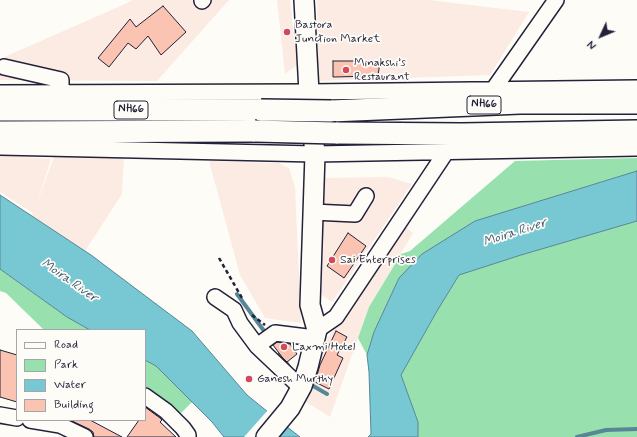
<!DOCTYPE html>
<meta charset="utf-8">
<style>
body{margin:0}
#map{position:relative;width:637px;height:437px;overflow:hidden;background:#fdfcf7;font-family:Mynerve,sans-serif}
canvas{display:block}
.legend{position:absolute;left:16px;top:329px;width:130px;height:92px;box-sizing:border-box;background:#fdfcf7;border:1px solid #a5a5ac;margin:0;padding:5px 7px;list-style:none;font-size:12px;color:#22223b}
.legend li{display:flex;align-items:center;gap:8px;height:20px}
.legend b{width:20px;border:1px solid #a5a5ac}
.north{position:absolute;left:581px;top:16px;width:40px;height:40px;-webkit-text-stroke:3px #fdfcf7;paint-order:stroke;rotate:226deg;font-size:11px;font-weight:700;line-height:16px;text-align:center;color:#22223b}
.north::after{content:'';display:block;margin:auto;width:14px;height:18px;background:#22223b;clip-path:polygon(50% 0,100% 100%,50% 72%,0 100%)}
</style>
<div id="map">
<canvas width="637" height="437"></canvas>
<ul class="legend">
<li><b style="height:5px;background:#fdfcf7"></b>Road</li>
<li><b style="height:11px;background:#98e0ae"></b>Park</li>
<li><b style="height:11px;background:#78c8d4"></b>Water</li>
<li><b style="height:11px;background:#fbc3b1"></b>Building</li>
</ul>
<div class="north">N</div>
</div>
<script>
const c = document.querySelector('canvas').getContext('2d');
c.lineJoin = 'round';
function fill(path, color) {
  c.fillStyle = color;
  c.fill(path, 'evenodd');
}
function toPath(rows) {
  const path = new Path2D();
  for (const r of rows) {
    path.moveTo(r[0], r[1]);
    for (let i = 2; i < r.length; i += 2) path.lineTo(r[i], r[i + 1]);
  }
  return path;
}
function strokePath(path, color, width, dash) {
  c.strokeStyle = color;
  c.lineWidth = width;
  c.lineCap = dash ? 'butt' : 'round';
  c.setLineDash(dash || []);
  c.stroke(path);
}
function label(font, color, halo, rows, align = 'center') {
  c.font = font + ' Mynerve,sans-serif';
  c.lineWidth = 3.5;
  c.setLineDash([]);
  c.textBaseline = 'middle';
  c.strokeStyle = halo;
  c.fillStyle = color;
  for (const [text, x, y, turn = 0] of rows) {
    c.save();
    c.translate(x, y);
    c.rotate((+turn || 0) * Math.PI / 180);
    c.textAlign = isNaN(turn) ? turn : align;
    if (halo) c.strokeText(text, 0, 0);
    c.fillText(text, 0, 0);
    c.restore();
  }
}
fill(toPath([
 [133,0,229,0,157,81,0,80,0,59,125,4],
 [277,0,290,0,297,65,285,74],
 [317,0,429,0,529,12,490,75,318,81],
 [0,155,51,159,37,203,54,157,124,157,122,194,85,251,32,216,33,213,0,192],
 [209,161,278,163,289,168,295,187,301,323,265,318,240,275],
 [388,177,412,184,332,302,319,293,325,178],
 [404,225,413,233,369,307,330,417,303,400,324,343,352,304]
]), '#fcebe2');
fill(toPath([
 [637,158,637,171,475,221,399,278,374,332,367,355,358,338,369,307,401,254,410,251,515,161],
 [637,221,637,437,418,437,418,422,401,375,437,311,459,275,521,255],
 [0,269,67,317,90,330,44,330,6,293,0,291],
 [145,360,156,366,192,402,181,413,145,389]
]), '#98e0ae');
const water = toPath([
 [637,171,637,221,521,255,459,275,437,311,401,375,418,422,418,437,368,437,371,434,369,372,367,355,374,332,399,278,422,254,475,221,637,171],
 [0,195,91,255,192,331,247,395,268,412,300,437,224,437,212,422,156,366,145,360,145,330,90,330,67,317,0,269,0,195]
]);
fill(water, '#78c8d4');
strokePath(water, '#568697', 1);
fill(toPath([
 [268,410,284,423,272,437,244,437]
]), '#fdfcf7');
strokePath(toPath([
 [237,294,267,335],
 [280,354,290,368],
 [308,383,327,394],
 [577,437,606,430,637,429]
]), '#568697', 4);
const building = toPath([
 [163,6,186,32,161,55,148,36,136,49,128,43,109,67,98,58,130,19,136,27,163,6],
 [333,61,380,61,378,76,333,77,333,61],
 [348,233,366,246,344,278,327,266,348,233],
 [336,331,347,337,337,355,343,358,329,389,315,382,320,365,336,331],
 [277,342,290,344,297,354,287,362,282,357,273,345,277,342],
 [0,350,17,355,17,402,0,397,0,350],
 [145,407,160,418,162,420,160,422,176,437,127,437,139,420,145,420,145,407],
 [70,420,90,420,122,437,94,437,93,432,89,429,70,420]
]);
fill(building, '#fbc3b1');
strokePath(building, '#22223b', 1);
const minor = toPath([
 [202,1,203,0],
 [4,67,61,80,61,93],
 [493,90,556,0],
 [0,93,309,92,637,88],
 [0,147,315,154,637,148],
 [313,212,355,214,366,196],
 [215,297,234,310,240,323,257,346,295,382],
 [317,330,336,317,446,152],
 [257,346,275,333,315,338],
 [145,396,166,411,183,428,188,435,188,437],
 [0,415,17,418],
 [30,420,60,425,85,437]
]);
const major = toPath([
 [266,437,290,408,302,386,308,367,317,330,310,305,315,154,309,92,304,0]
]);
const highway = toPath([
 [0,110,261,110],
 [331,111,520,103,637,103],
 [0,132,255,131],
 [336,133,462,134,637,131]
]);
strokePath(minor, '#22223b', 18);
strokePath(major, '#22223b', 22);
strokePath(highway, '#22223b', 24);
strokePath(toPath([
 [219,258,242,298],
 [252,315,265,325]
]), '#22223b', 2.5, [4, 3]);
strokePath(minor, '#fdfcf7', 15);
strokePath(major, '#fdfcf7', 19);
strokePath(highway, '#fdfcf7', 21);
const highwayBridge = toPath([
 [261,110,331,111],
 [255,131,336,133]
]);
strokePath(highwayBridge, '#22223b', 24, []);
strokePath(highwayBridge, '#fdfcf7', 21);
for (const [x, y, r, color] of [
 [287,32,4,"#d1495b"],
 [346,70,4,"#d1495b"],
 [332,260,4,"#d1495b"],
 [284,347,4,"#d1495b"],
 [249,379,4,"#d1495b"]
]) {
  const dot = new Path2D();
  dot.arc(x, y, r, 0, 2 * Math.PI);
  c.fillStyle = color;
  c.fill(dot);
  strokePath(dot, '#fdfcf7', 1.5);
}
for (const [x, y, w] of [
 [484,105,34],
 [131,110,34]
]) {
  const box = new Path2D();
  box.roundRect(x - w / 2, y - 9, w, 18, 3);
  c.fillStyle = '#fdfcf7';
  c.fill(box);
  strokePath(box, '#22223b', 1);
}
label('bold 11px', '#22223b', null, [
 ["NH66",484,105],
 ["NH66",131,110]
]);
label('12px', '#22223b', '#fdfcf7', [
 ["Bastora",295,25],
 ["Junction Market",295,39],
 ["Minakshi’s",354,63],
 ["Restaurant",354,77],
 ["Sai Enterprises",340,260],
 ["Laxmi Hotel",292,347],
 ["Ganesh Murthy",257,379]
], 'left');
label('italic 13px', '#405c71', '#fdfcf7', [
 ["Moira River",515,233,-18],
 ["Moira River",69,281,35]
]);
</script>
